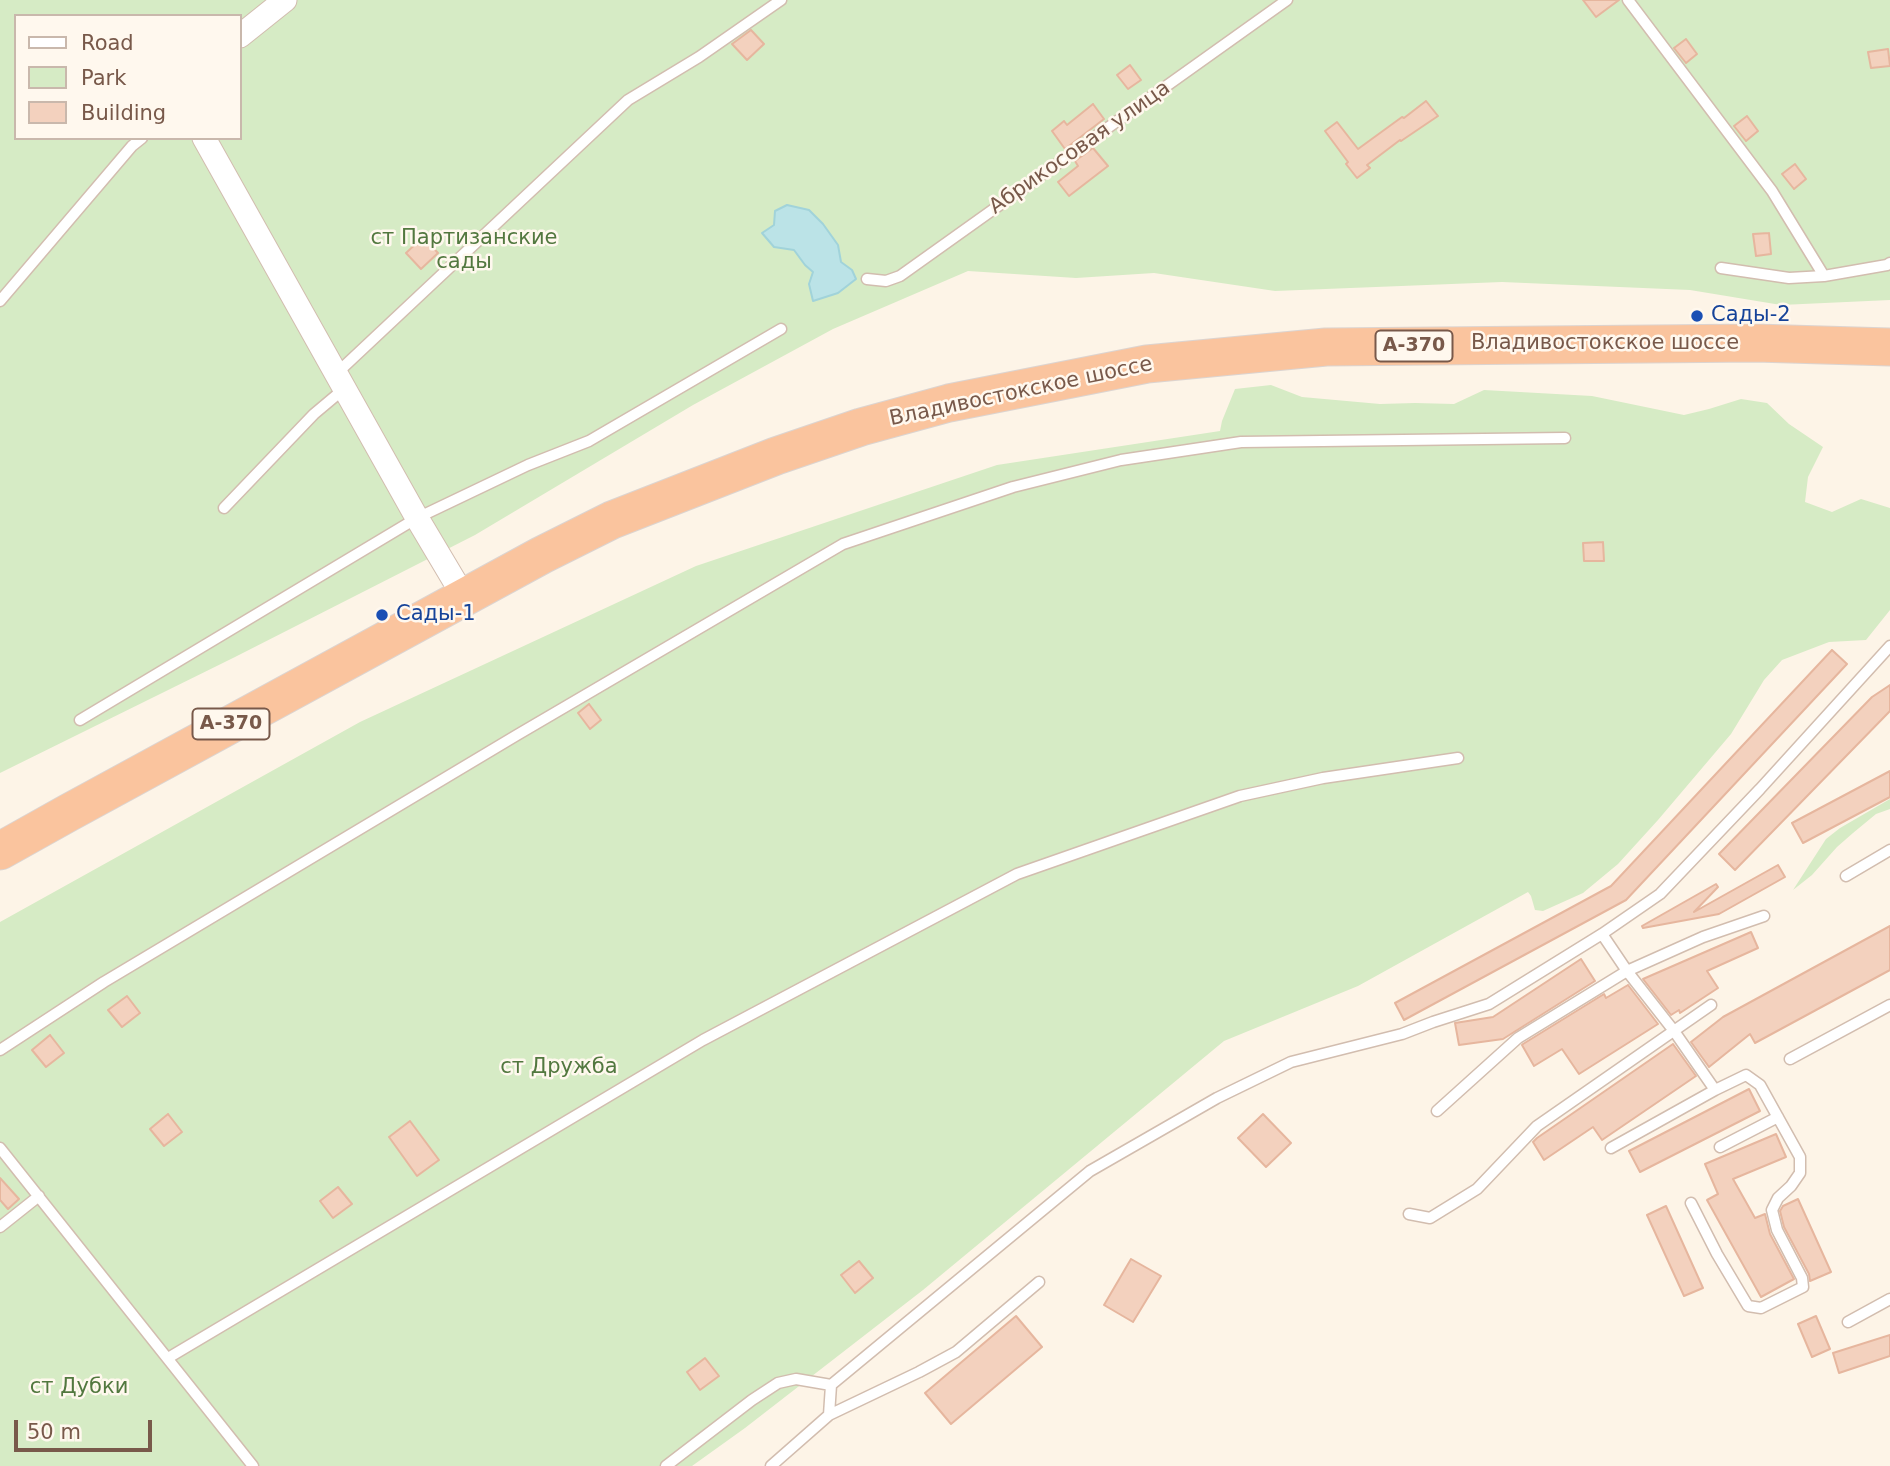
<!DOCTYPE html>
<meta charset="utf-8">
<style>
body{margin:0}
#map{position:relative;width:1890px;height:1466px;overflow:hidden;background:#fdf4e7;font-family:"DejaVu Sans",sans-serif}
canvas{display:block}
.legend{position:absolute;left:14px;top:14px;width:228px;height:126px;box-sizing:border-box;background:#fff8ee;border:2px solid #c9b8ac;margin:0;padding:9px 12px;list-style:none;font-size:21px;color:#78594a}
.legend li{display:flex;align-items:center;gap:14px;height:35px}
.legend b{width:35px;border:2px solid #c9b8ac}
.scale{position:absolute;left:14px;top:1420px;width:138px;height:32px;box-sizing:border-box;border:4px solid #78594a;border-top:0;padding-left:9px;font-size:21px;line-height:24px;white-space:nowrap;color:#78594a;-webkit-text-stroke:5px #fff8ee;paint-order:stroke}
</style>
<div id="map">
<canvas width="1890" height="1466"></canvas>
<ul class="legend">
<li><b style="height:9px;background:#fff"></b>Road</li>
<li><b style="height:19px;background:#d6ebc5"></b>Park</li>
<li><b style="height:19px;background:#f3d1be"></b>Building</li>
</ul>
<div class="scale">50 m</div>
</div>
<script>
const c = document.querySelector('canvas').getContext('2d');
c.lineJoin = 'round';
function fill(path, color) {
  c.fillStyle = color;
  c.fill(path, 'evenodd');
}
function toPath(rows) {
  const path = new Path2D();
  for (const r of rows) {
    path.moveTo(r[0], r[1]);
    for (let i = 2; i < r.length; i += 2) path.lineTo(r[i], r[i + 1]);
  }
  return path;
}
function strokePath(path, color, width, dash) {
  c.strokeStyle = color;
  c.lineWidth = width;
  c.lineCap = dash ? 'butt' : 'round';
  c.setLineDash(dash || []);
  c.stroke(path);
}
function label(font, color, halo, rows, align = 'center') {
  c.font = font + ' "DejaVu Sans",sans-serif';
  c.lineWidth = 5;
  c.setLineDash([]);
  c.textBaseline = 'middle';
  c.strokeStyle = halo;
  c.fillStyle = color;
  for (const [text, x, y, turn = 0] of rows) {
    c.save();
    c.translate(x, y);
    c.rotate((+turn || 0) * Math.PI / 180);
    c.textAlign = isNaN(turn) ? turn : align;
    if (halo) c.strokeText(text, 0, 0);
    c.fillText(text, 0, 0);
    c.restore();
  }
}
fill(toPath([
 [0,0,1890,0,1890,300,1781,305,1690,290,1502,282,1275,291,1154,273,1076,278,968,271,833,329,693,405,475,535,235,657,0,773],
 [16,16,240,16,240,138,16,138],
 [1271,385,1302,397,1380,404,1415,403,1454,404,1484,390,1592,396,1684,415,1709,409,1741,399,1767,403,1789,424,1823,447,1808,477,1805,502,1832,512,1861,499,1890,508,1890,610,1866,640,1829,642,1782,660,1764,680,1731,734,1658,820,1618,864,1583,893,1543,911,1535,910,1531,896,1528,892,1358,986,1224,1041,923,1290,745,1428,692,1466,0,1466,0,922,360,722,696,566,997,465,1220,431,1222,421,1235,389],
 [1890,799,1890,809,1876,814,1853,833,1837,847,1812,875,1793,890,1826,839,1840,828]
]), '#d6ebc5');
const water = toPath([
 [787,205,809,210,823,224,838,245,841,262,852,270,856,279,838,293,813,301,809,284,813,272,805,265,794,250,774,247,762,233,774,225,775,211,787,205]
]);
fill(water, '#bbe3e7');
strokePath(water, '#a1d3da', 2);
const building = toPath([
 [1583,0,1619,0,1596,17,1583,0],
 [751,30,764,44,747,60,732,44,751,30],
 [1686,39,1697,54,1686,63,1674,48,1686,39],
 [1888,49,1890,66,1871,68,1868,52,1888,49],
 [1130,65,1141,80,1128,89,1117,75,1130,65],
 [1426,101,1438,116,1401,141,1400,140,1367,165,1370,168,1357,178,1346,164,1348,162,1325,131,1337,122,1358,149,1402,117,1404,118,1426,101],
 [1093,104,1104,119,1065,149,1052,131,1064,121,1067,125,1093,104],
 [1747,116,1758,131,1746,141,1734,126,1747,116],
 [1093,148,1108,166,1069,196,1058,182,1078,166,1075,161,1093,148],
 [1795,164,1806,179,1794,189,1782,174,1795,164],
 [1769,233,1771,254,1756,256,1753,234,1769,233],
 [423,237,438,253,421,269,406,253,423,237],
 [1603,542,1604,561,1584,561,1583,543,1603,542],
 [1832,650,1847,664,1626,900,1404,1020,1395,1003,1611,886,1832,650],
 [1890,685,1890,711,1735,870,1719,854,1872,697,1890,685],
 [589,704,601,720,590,729,578,713,589,704],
 [1890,771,1890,797,1803,843,1792,823,1890,771],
 [1778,865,1785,877,1719,914,1643,928,1642,926,1716,884,1718,887,1694,912,1778,865],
 [1890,926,1890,970,1755,1043,1750,1034,1709,1067,1691,1042,1723,1017,1890,926],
 [1751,932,1758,948,1707,971,1718,988,1680,1013,1679,1010,1671,1015,1643,979,1751,932],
 [1581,959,1595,981,1503,1039,1459,1045,1455,1023,1493,1017,1581,959],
 [1628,985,1658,1024,1579,1074,1562,1049,1534,1066,1522,1045,1523,1044,1604,994,1606,998,1628,985],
 [127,996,140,1013,122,1027,108,1010,127,996],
 [50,1035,64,1053,46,1067,32,1050,50,1035],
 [1673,1044,1696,1076,1602,1140,1593,1127,1544,1160,1533,1142,1537,1138,1673,1044],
 [1749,1089,1760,1111,1640,1172,1629,1151,1749,1089],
 [168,1114,182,1132,164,1146,150,1129,168,1114],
 [1263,1114,1291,1143,1266,1167,1238,1138,1263,1114],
 [410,1121,439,1160,417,1176,389,1137,410,1121],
 [1776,1134,1786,1157,1733,1179,1755,1218,1765,1214,1770,1234,1794,1279,1761,1297,1707,1200,1718,1194,1705,1164,1776,1134],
 [0,1178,19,1199,8,1209,0,1200,0,1178],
 [338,1187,352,1204,333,1218,320,1201,338,1187],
 [1798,1199,1831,1272,1810,1281,1809,1274,1784,1227,1780,1211,1783,1206,1798,1199],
 [1666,1206,1703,1288,1684,1296,1647,1215,1666,1206],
 [1131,1259,1161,1276,1133,1322,1104,1305,1131,1259],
 [859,1261,873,1278,855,1293,841,1275,859,1261],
 [1016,1316,1042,1347,951,1424,925,1393,1016,1316],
 [1816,1316,1830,1349,1812,1357,1798,1324,1816,1316],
 [1890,1335,1890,1356,1839,1373,1833,1353,1890,1335],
 [705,1358,719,1376,700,1390,687,1372,705,1358]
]);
fill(building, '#f3d1be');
strokePath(building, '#e6b69e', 2);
const service = toPath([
 [1628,0,1772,191,1824,276],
 [1721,268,1789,278,1824,276,1887,265,1890,263],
 [867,279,886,281,900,276,1287,0],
 [0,301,132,146,142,138],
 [337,373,628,100,699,57,781,0],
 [224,508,314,414,345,388],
 [80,720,417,518,528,465,589,441,781,329],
 [1846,876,1890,850],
 [1602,934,1627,971,1674,1031,1715,1090,1746,1075,1760,1085,1800,1157,1800,1173,1791,1186,1778,1198,1772,1210,1777,1230,1802,1278,1803,1287,1761,1308,1748,1306,1717,1254,1691,1203],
 [0,1050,104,982,517,735,843,544,1013,487,1121,460,1241,442,1565,438],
 [1790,1059,1890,1005],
 [1437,1111,1518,1038,1627,971,1703,937,1764,916],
 [1720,1147,1778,1117],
 [0,1148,253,1466],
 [1611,1148,1715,1090],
 [1409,1214,1430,1218,1477,1189,1537,1126,1711,1005],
 [0,1227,39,1196],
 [1848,1322,1890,1299],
 [168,1358,703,1040,1017,874,1240,796,1323,778,1458,758],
 [829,1415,919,1372,956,1352,1039,1282],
 [666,1466,752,1400,778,1383,796,1379,831,1385],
 [771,1466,829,1415,831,1385,1090,1171,1217,1098,1291,1062,1402,1034,1433,1022,1489,1004,1602,934,1660,894,1760,789,1890,646]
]);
const minor = toPath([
 [240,36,285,0],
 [204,138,417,518,464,597]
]);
const trunk = toPath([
 [0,851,68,813,542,555,612,520,776,456,861,427,949,403,1147,364,1326,347,1756,343,1890,347]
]);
strokePath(service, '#d2bdaf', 13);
strokePath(minor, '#d2bdaf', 25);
strokePath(trunk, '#dcd4d0', 39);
strokePath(service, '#fff', 10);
strokePath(minor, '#fff', 23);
strokePath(trunk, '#fac49e', 37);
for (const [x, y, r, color] of [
 [1697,316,7,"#1a4fb4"],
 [382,615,7,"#1a4fb4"]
]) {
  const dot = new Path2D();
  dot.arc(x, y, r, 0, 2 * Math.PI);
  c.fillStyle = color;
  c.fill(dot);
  strokePath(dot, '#fff8ee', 2.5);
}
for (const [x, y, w] of [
 [1414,346,77],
 [231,724,77]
]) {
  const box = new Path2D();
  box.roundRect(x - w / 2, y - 15.5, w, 31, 5);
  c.fillStyle = '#fff8ee';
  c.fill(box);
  strokePath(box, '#78594a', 2);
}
label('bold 19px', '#78594a', null, [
 ["А-370",1414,346],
 ["А-370",231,724]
]);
label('21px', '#78594a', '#fff8ee', [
 ["Абрикосовая улица",1080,148,-35],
 ["Владивостокское шоссе",1605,344],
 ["Владивостокское шоссе",1021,392,-12]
]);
label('21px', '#52783f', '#fff8ee', [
 ["ст Партизанские",464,239],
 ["сады",464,263],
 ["ст Дружба",559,1068],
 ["ст Дубки",79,1388]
]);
label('21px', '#164399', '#fff8ee', [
 ["Сады-2",1711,316],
 ["Сады-1",396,615]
], 'left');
</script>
